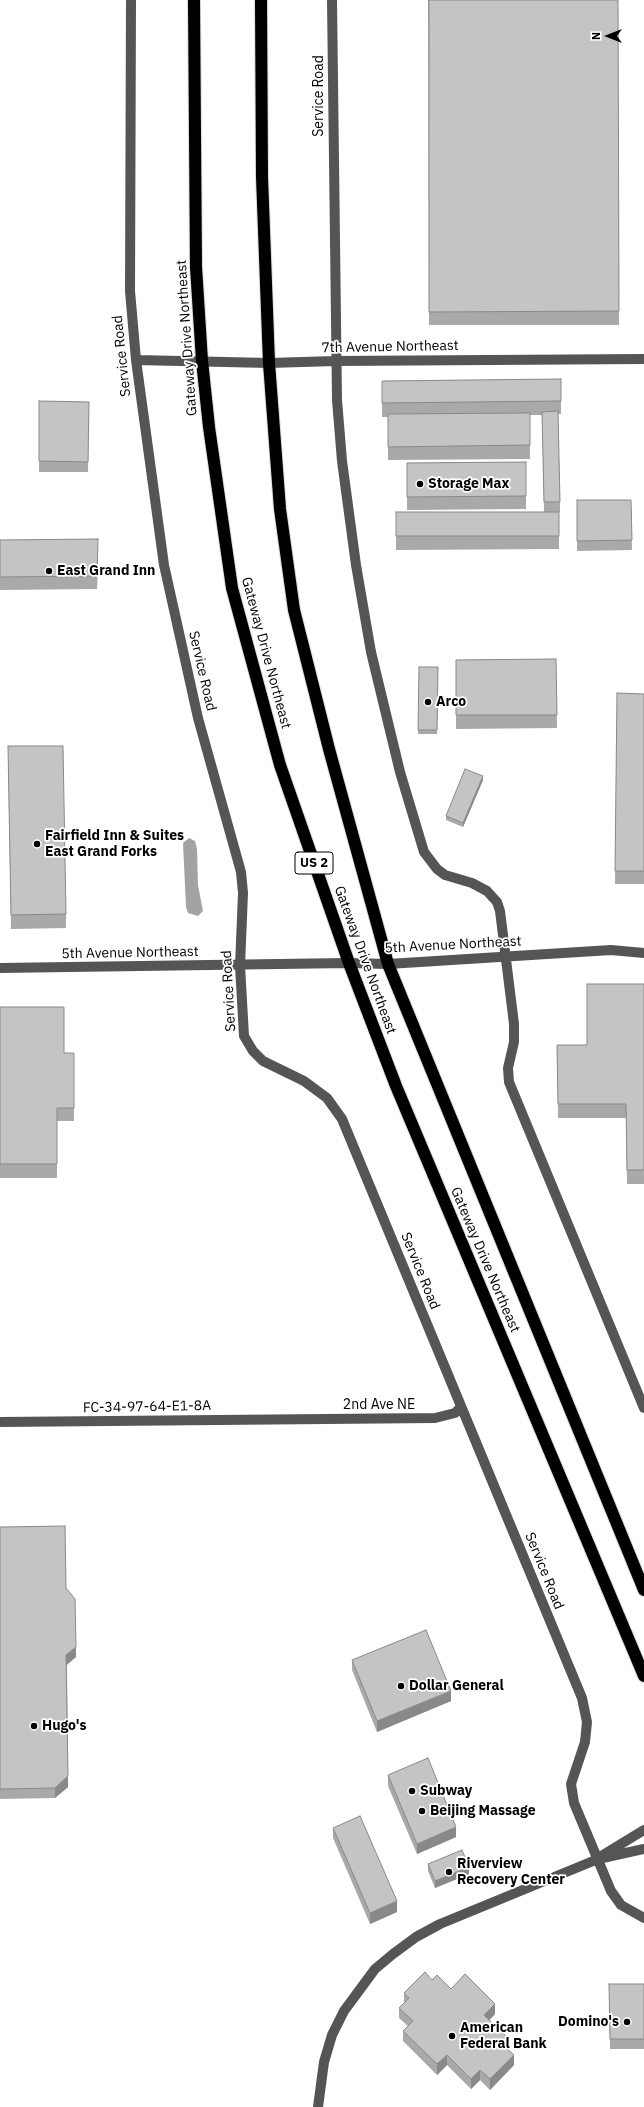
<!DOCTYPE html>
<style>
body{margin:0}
#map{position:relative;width:644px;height:2107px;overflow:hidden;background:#fff;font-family:"IBM Plex Sans",sans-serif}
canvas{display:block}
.north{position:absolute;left:588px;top:16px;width:40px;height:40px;-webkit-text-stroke:3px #fff;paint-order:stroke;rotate:270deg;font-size:11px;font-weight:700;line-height:16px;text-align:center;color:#000}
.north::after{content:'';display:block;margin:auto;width:14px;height:18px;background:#000;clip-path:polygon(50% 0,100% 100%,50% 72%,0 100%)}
</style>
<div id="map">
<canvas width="644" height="2107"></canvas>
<div class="north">N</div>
</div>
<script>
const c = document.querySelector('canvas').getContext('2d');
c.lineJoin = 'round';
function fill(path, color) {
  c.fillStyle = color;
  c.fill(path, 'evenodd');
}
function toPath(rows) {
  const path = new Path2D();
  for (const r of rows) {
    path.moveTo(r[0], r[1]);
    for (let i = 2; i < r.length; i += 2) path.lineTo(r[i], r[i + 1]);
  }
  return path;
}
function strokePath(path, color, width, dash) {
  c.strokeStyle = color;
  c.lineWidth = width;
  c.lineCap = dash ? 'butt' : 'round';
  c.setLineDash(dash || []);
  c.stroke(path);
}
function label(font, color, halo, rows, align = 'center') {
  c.font = font + ' "IBM Plex Sans",sans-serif';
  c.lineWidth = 3.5;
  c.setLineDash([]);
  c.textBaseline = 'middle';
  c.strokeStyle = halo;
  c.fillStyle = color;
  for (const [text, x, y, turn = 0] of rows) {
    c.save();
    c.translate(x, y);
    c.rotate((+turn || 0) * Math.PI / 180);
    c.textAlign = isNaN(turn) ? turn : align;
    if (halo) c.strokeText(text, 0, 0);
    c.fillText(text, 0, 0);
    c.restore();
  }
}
fill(toPath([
 [189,838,195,841,197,849,198,885,203,911,198,916,188,913,186,907,183,843]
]), '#a3a3a3');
const highway = toPath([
 [194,0,196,267,202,361,209,427,232,588,280,765,349,963,396,1086,644,1676],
 [261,0,262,177,269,363,280,509,294,610,329,749,388,964,644,1590]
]);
strokePath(highway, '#dbdbdb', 14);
strokePath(toPath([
 [131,0,130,291,136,360,164,565,198,718,241,872,243,893,240,966,244,1036,253,1051,263,1061,304,1081,327,1098,342,1119,582,1698,587,1722,585,1742,571,1784,574,1803,611,1891,621,1905,644,1918],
 [332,0,337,400,342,461,356,565,371,652,400,772,424,852,437,869,445,875,472,883,487,891,497,902,500,911,514,1024,514,1042,508,1068,509,1082,644,1408],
 [136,360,269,363,335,361,644,359],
 [0,968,349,963,388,964,611,950,644,953],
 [0,1422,435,1418,455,1413,461,1407],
 [603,1855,644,1830],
 [318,2107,324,2062,332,2035,344,2011,375,1969,393,1954,416,1937,440,1924,598,1859,644,1849]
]), '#555', 10);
strokePath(highway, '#000', 12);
fill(toPath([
 [428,0,618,0,619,325,429,325],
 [561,379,561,414,558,414,560,502,560,512,559,512,559,549,396,550,396,512,544,512,542,415,530,415,530,459,388,460,388,417,382,417,382,381],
 [39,401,89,402,88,472,39,472],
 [526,462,526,509,407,510,407,463],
 [577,500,631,500,632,550,577,551],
 [0,540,98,552,97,589,0,590],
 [556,659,557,728,456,729,456,660],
 [419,667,438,667,437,734,418,734],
 [617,693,644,694,644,884,615,884],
 [8,760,66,914,66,928,11,929],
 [483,780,463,827,446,820,446,816],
 [644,984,644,1184,627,1184,626,1118,558,1118,557,1045,587,1045],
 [0,1007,64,1053,74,1053,74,1121,57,1121,57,1178,0,1178],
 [0,1527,66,1588,76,1657,67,1665,68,1787,55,1798,0,1799],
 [352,1660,451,1701,377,1732,352,1670],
 [388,1775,456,1837,417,1854,388,1786],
 [333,1828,397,1912,370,1924,333,1838],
 [428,1864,469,1874,435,1888,428,1871],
 [432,1980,451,1989,495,2014,489,2020,508,2049,514,2065,490,2090,480,2080,471,2089,447,2065,437,2075,403,2041,403,2031,408,2026,399,2018,399,2008,404,2003,404,1993],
 [609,1984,644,1984,644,2049,610,2049]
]), '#a9a9a9');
fill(toPath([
 [98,539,98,552,97,589,97,576],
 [483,776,483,780,463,827,463,823],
 [76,1647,76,1657,66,1665,66,1655],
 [451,1691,451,1701,377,1732,377,1721],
 [68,1776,68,1787,55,1798,55,1788],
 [456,1827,456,1837,417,1854,417,1844],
 [469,1867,469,1874,435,1888,435,1881],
 [397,1901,397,1912,370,1924,370,1913],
 [495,2004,495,2014,484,2026,484,2015],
 [508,2038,508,2049,502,2044],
 [447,2055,447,2065,437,2075,437,2064],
 [514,2055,514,2065,490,2090,490,2079],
 [480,2070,480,2080,471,2089,471,2079]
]), '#898989');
const building = toPath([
 [429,0,618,0,619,311,429,312,429,0],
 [561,379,561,401,382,403,382,381,561,379],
 [39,401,89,402,88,462,39,461,39,401],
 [558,411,560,502,544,502,542,412,558,411],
 [530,413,530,445,388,447,388,414,530,413],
 [526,462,526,496,407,497,407,463,526,462],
 [577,500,631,500,632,540,577,541,577,500],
 [396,512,559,512,559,536,396,536,396,512],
 [98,539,97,576,0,577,0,540,98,539],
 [556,659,557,715,456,715,456,660,556,659],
 [419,667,438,667,437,730,418,730,419,667],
 [617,693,644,694,644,871,615,871,617,693],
 [8,746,63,746,66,914,11,915,8,746],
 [465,769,483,776,463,823,446,816,465,769],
 [587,984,644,984,644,1170,627,1170,626,1104,558,1104,557,1045,587,1045,587,984],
 [0,1007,64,1007,64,1053,74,1053,74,1108,57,1108,57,1164,0,1164,0,1007],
 [65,1526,66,1588,75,1599,76,1647,66,1655,68,1776,55,1788,0,1789,0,1527,65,1526],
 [426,1630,451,1691,377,1721,352,1660,426,1630],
 [428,1758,456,1827,417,1844,388,1775,428,1758],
 [360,1816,397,1901,370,1913,333,1828,360,1816],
 [462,1850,469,1867,435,1881,428,1864,462,1850],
 [425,1972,432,1980,437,1975,451,1989,465,1974,495,2004,484,2015,508,2038,502,2044,514,2055,490,2079,480,2070,471,2079,447,2055,437,2064,403,2031,413,2021,399,2008,409,1998,404,1993,425,1972],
 [609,1984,644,1984,644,2039,610,2039,609,1984]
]);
fill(building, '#c4c4c4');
strokePath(building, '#898989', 1);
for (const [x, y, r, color] of [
 [420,484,4,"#000"],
 [49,571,4,"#000"],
 [428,702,4,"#000"],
 [37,844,4,"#000"],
 [401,1686,4,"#000"],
 [34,1726,4,"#000"],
 [412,1791,4,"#000"],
 [422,1811,4,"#000"],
 [449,1872,4,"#000"],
 [627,2022,4,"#000"],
 [452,2036,4,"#000"]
]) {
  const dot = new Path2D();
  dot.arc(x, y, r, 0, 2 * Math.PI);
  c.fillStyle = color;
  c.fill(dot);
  strokePath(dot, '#fff', 1.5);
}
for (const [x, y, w] of [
 [314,863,38]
]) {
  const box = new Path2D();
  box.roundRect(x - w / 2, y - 11, w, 22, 3);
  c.fillStyle = '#fff';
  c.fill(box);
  strokePath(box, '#000', 1);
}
label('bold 13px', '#000', null, [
 ["US 2",314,863]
]);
label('14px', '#000', '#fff', [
 ["Service Road",319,96,-90],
 ["Gateway Drive Northeast",187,338,-94],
 ["7th Avenue Northeast",390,347,-1],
 ["Service Road",122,356,-96],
 ["Gateway Drive Northeast",266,653,75],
 ["Service Road",202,671,77],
 ["5th Avenue Northeast",453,945,-3],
 ["5th Avenue Northeast",130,953,-1],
 ["Gateway Drive Northeast",365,960,70],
 ["Service Road",229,991,-93],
 ["Gateway Drive Northeast",485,1260,67],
 ["Service Road",420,1271,68],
 ["2nd Ave NE",379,1405],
 ["FC-34-97-64-E1-8A",147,1407,-1],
 ["Service Road",544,1571,68]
]);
label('bold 14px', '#000', '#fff', [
 ["Storage Max",428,484],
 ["East Grand Inn",57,571],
 ["Arco",436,702],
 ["Fairfield Inn & Suites",45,836],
 ["East Grand Forks",45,852],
 ["Dollar General",409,1686],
 ["Hugo's",42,1726],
 ["Subway",420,1791],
 ["Beijing Massage",430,1811],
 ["Riverview",457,1864],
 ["Recovery Center",457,1880],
 ["Domino's",619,2022,"right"],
 ["American",460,2028],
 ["Federal Bank",460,2044]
], 'left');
</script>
